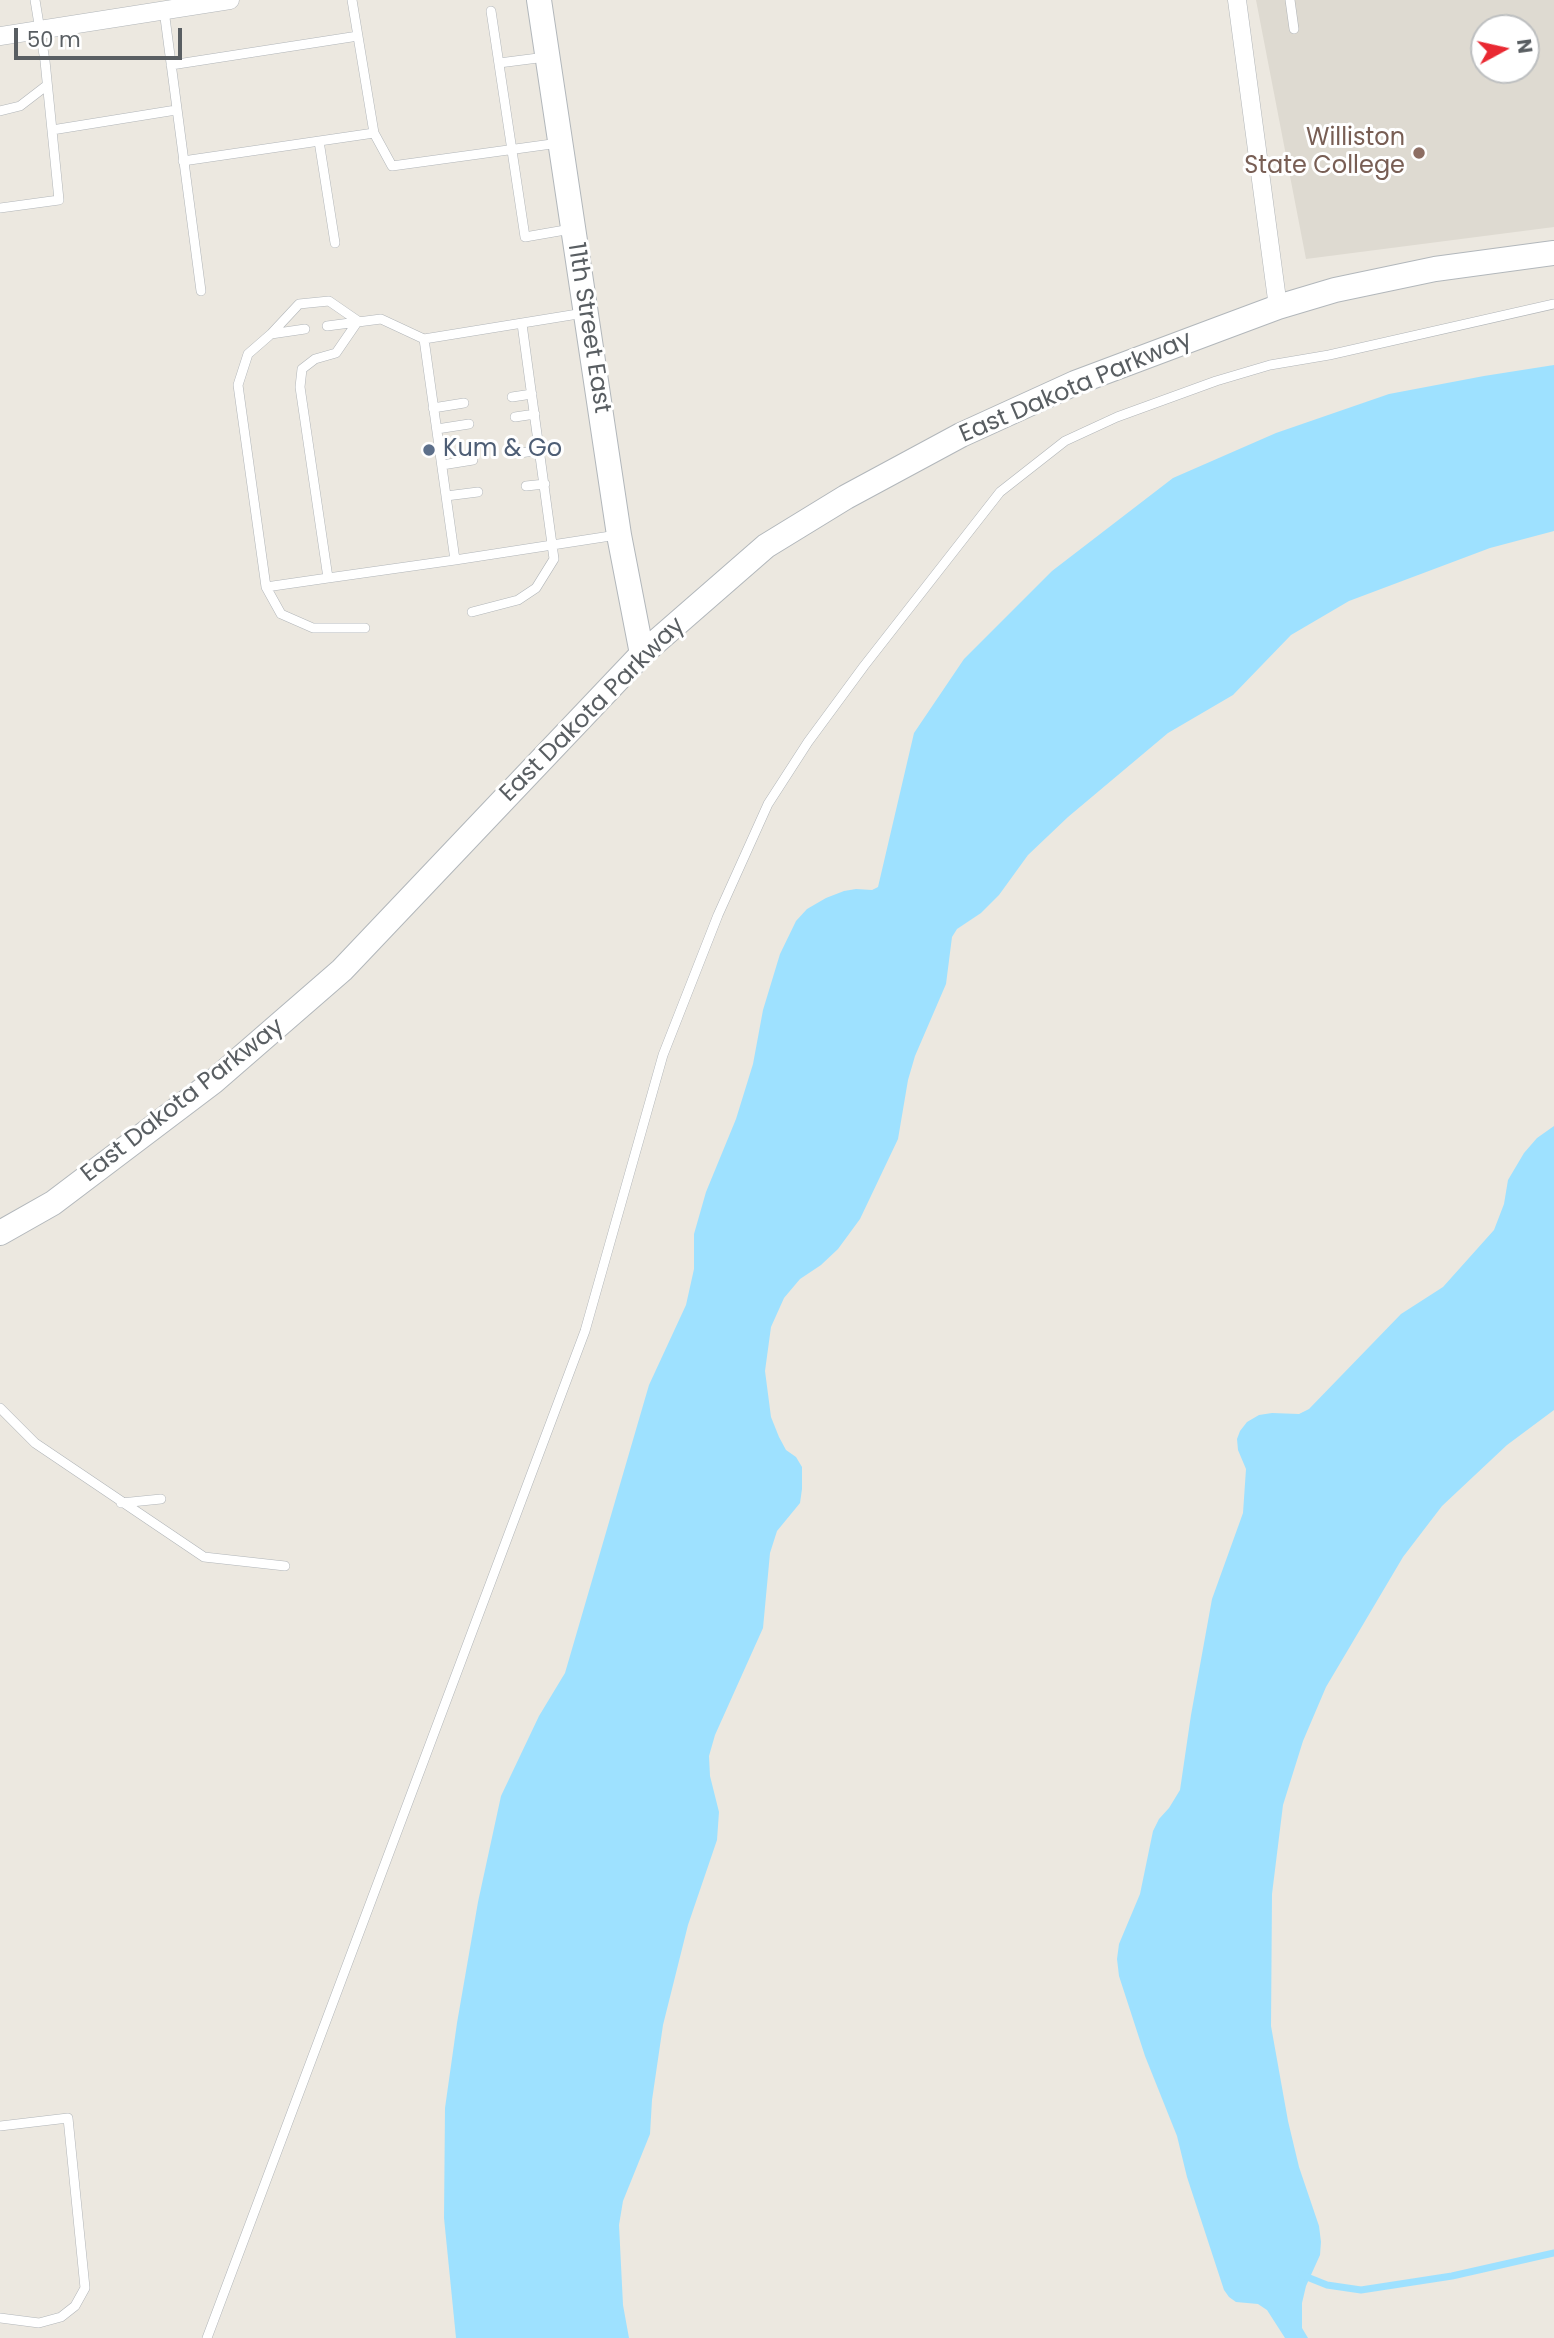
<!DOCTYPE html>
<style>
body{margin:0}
#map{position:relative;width:1554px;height:2338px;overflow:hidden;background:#ece8e0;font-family:Poppins,sans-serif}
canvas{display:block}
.north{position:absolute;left:1470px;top:14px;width:70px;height:70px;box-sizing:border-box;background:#fff;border:2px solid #bdbfc0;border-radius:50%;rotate:82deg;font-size:19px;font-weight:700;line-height:28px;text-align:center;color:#595e62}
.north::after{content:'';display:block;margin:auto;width:24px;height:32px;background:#e92932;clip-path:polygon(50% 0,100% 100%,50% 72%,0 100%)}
.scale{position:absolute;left:14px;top:28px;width:168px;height:32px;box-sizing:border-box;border:4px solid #595e62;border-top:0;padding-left:9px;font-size:21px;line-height:24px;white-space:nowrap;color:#595e62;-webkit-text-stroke:5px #fff;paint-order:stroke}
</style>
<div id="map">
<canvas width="1554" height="2338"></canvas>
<div class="north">N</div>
<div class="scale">50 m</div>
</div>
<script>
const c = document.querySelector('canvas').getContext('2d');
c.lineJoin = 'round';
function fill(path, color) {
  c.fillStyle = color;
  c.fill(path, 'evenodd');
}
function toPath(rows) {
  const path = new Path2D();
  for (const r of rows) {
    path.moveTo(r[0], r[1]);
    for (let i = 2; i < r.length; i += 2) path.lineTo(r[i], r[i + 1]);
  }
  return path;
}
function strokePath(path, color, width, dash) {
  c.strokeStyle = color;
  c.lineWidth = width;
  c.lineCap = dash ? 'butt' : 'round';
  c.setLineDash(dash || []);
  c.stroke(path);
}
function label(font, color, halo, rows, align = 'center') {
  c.font = font + ' Poppins,sans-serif';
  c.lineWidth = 6;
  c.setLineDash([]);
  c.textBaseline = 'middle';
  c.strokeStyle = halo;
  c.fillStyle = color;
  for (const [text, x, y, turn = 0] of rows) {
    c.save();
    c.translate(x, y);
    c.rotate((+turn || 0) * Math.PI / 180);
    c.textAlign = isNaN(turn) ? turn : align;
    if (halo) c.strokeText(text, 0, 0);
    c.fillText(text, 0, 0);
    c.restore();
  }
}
fill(toPath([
 [1256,0,1554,0,1554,227,1306,259],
 [1484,28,1526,28,1526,70,1484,70]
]), '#dedad1');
fill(toPath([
 [1554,365,1554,531,1490,548,1349,601,1291,635,1233,695,1168,733,1068,817,1028,855,999,895,981,913,957,929,952,937,946,984,915,1056,908,1080,898,1139,860,1219,838,1249,821,1265,800,1279,784,1298,771,1327,765,1371,771,1417,779,1437,786,1450,796,1457,802,1467,802,1489,800,1503,777,1531,770,1553,763,1628,715,1735,709,1756,710,1776,719,1812,717,1840,688,1925,663,2025,652,2100,650,2134,623,2201,619,2225,623,2305,629,2338,456,2338,444,2218,445,2108,457,2023,478,1902,501,1796,539,1716,565,1673,649,1385,686,1305,694,1269,694,1234,706,1192,736,1119,753,1064,763,1010,780,954,796,921,807,909,826,898,844,891,856,889,872,890,878,887,914,733,964,659,1052,571,1173,478,1276,433,1389,394,1484,376],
 [1554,1126,1554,1410,1507,1445,1442,1506,1403,1557,1326,1687,1303,1741,1283,1805,1272,1894,1271,2026,1288,2121,1299,2167,1319,2226,1321,2242,1320,2255,1306,2286,1302,2303,1302,2328,1308,2338,1285,2338,1267,2310,1258,2304,1236,2302,1229,2297,1224,2290,1187,2177,1177,2136,1145,2056,1119,1976,1117,1959,1119,1944,1140,1894,1153,1831,1159,1819,1169,1808,1180,1790,1191,1715,1212,1599,1243,1513,1246,1469,1238,1450,1237,1439,1240,1431,1247,1422,1259,1415,1272,1413,1299,1414,1309,1409,1401,1314,1443,1287,1494,1230,1504,1204,1508,1180,1524,1153,1537,1138]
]), '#9ee1ff');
strokePath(toPath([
 [1302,2275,1327,2285,1361,2290,1452,2276,1554,2253]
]), '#9ee1ff', 7);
const lane = toPath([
 [352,0,374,133,392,166,559,143],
 [1290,0,1294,29],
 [164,10,201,291],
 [491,11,525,237,571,229],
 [499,63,546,57],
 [171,65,358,36],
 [0,111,20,106,46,86],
 [52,130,176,110],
 [319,141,335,243],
 [183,161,374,133],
 [0,208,59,200,45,61,35,0],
 [584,313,424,339,455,560,617,535],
 [327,326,381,319,424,339],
 [271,334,305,329],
 [512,397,532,394],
 [433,408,464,403],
 [515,417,535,414],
 [437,429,469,424],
 [520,453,540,450],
 [442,465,473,460],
 [526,486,545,484],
 [446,496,478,492],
 [328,578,300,387,302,369,315,359,336,353,358,321,329,301,299,304,271,334,248,354,238,385,266,587,328,578,455,560],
 [266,587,281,614,313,628,365,628],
 [472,612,518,600,536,588,554,559,522,324],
 [0,1408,35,1443,204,1557,285,1566],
 [121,1503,161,1499],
 [0,2126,68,2118,85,2288,75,2306,61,2317,39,2323,0,2318],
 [207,2338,585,1331,663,1055,718,915,768,804,808,742,864,666,1000,492,1065,441,1117,417,1216,381,1270,365,1329,355,1554,304]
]);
const street = toPath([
 [1237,0,1278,307],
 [0,36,230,0]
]);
const secondary = toPath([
 [539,0,619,535,642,654],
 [0,1233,53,1203,213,1082,342,970,642,654,766,546,846,497,961,435,1075,383,1219,329,1278,307,1335,290,1435,269,1554,253]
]);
strokePath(lane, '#b1b5b8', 10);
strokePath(street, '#b1b5b8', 19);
strokePath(secondary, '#b2b7bb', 26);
strokePath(lane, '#fff', 9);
strokePath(street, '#fff', 18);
strokePath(secondary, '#fff', 24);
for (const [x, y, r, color] of [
 [1419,153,7,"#8d6e63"],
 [429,450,7,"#5c6f8a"]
]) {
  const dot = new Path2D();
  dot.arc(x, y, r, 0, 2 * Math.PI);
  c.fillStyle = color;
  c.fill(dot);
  strokePath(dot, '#fff', 2.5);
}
label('24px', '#785e54', '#fff', [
 ["Williston",1405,139],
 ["State College",1405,167]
], 'right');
label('24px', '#595e62', '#fff', [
 ["11th Street East",588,328,81],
 ["East Dakota Parkway",1076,388,-23],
 ["East Dakota Parkway",593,710,-45],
 ["East Dakota Parkway",183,1101,-38]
]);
label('24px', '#4e5e75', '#fff', [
 ["Kum & Go",443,450]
], 'left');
</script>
